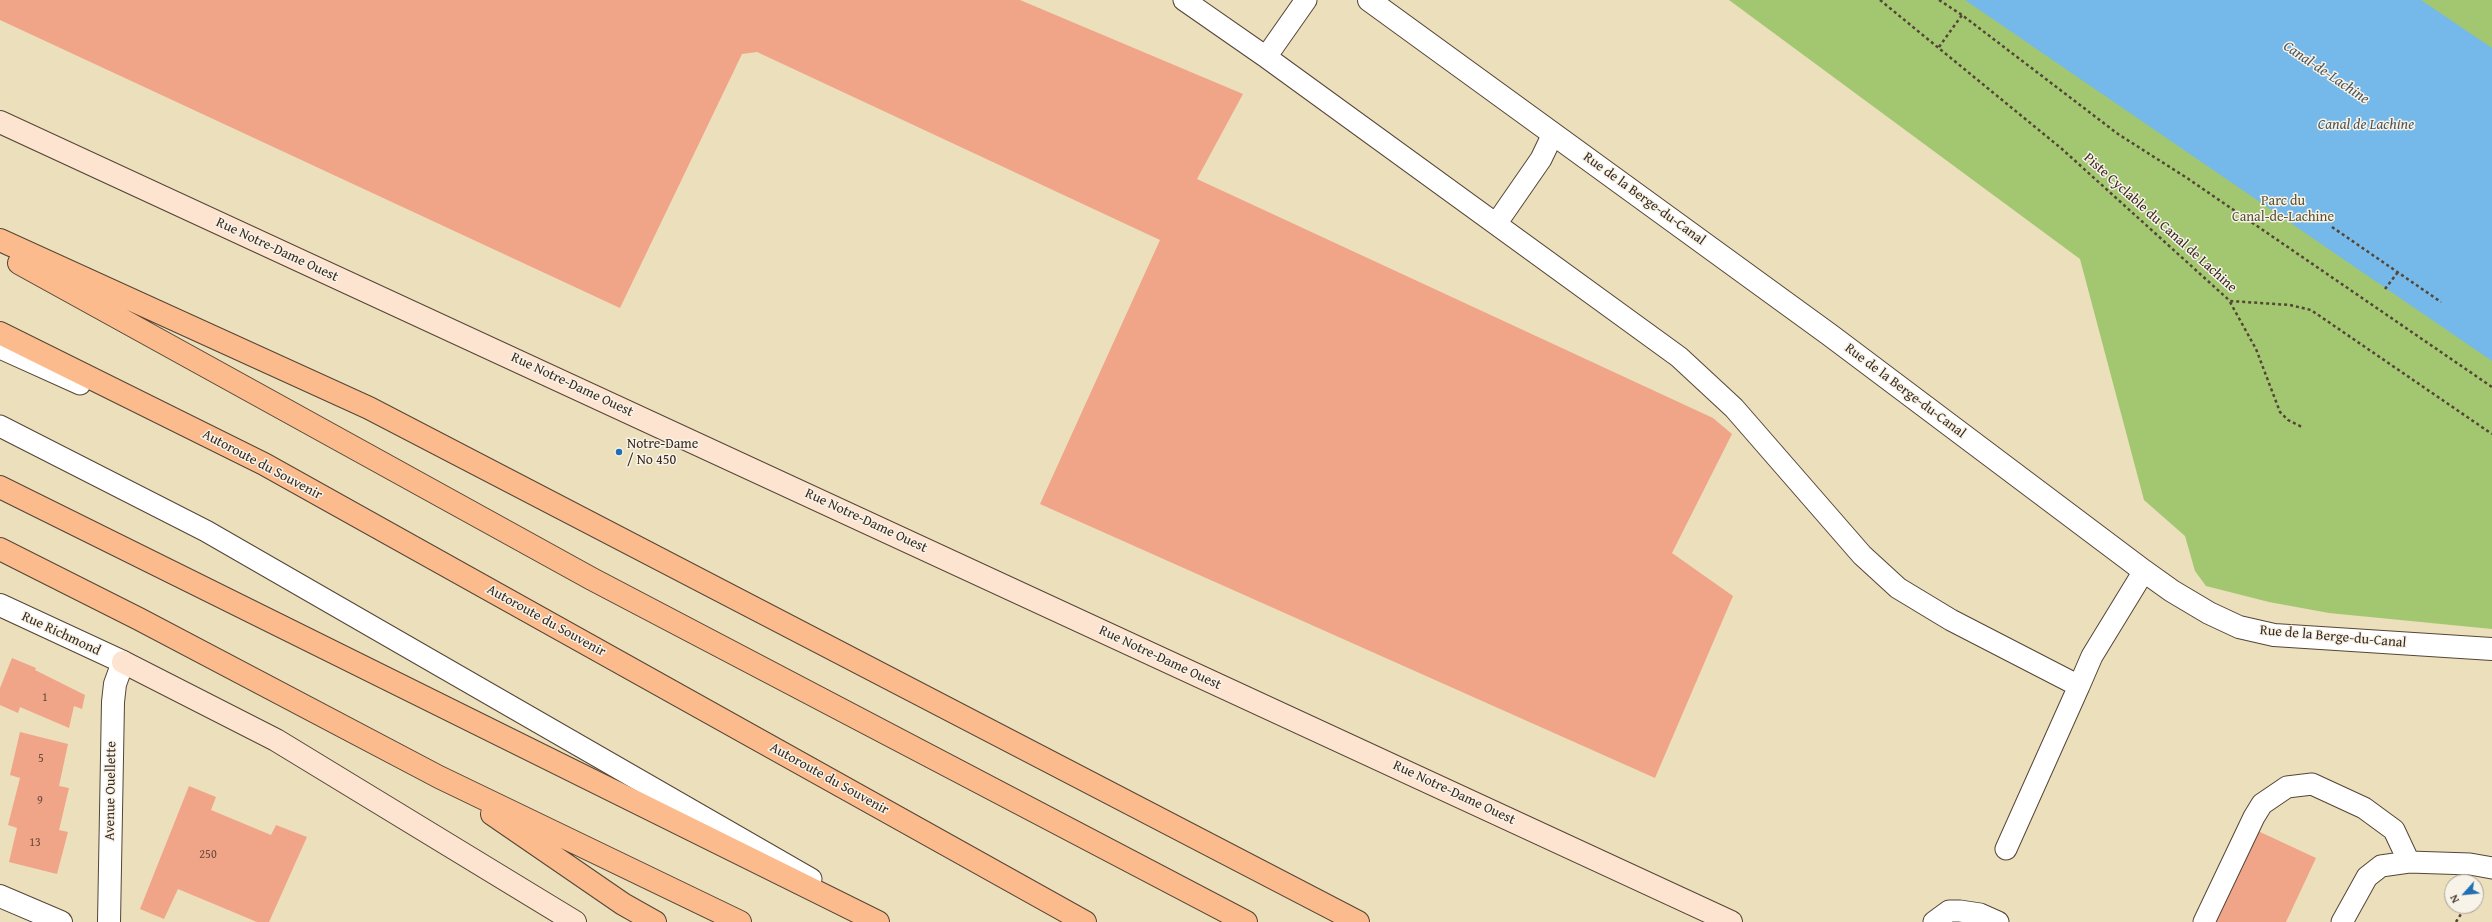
<!DOCTYPE html>
<style>
body{margin:0}
#map{position:relative;width:2492px;height:922px;overflow:hidden;background:#ebdfbc;font-family:"Gentium Book Plus",serif}
canvas{display:block}
.north{position:absolute;left:2444px;top:874px;width:40px;height:40px;box-sizing:border-box;background:#f7f3e8;border:1px solid #aca397;border-radius:50%;rotate:243deg;font-size:11px;font-weight:700;line-height:16px;text-align:center;color:#3b2a1e}
.north::after{content:'';display:block;margin:auto;width:14px;height:18px;background:#1f6fb2;clip-path:polygon(50% 0,100% 100%,50% 72%,0 100%)}
</style>
<div id="map">
<canvas width="2492" height="922"></canvas>
<div class="north">N</div>
</div>
<script>
const c = document.querySelector('canvas').getContext('2d');
c.lineJoin = 'round';
function fill(path, color) {
  c.fillStyle = color;
  c.fill(path, 'evenodd');
}
function toPath(rows) {
  const path = new Path2D();
  for (const r of rows) {
    path.moveTo(r[0], r[1]);
    for (let i = 2; i < r.length; i += 2) path.lineTo(r[i], r[i + 1]);
  }
  return path;
}
function strokePath(path, color, width, dash) {
  c.strokeStyle = color;
  c.lineWidth = width;
  c.lineCap = dash ? 'butt' : 'round';
  c.setLineDash(dash || []);
  c.stroke(path);
}
function label(font, color, halo, rows, align = 'center') {
  c.font = font + ' "Gentium Book Plus",serif';
  c.lineWidth = 3;
  c.setLineDash([]);
  c.textBaseline = 'middle';
  c.strokeStyle = halo;
  c.fillStyle = color;
  for (const [text, x, y, turn = 0] of rows) {
    c.save();
    c.translate(x, y);
    c.rotate((+turn || 0) * Math.PI / 180);
    c.textAlign = isNaN(turn) ? turn : align;
    if (halo) c.strokeText(text, 0, 0);
    c.fillText(text, 0, 0);
    c.restore();
  }
}
fill(toPath([
 [1729,0,2492,0,2492,629,2329,613,2269,602,2206,586,2195,571,2185,536,2144,500,2080,259]
]), '#a2c770');
fill(toPath([
 [1965,0,2421,0,2492,48,2492,361]
]), '#74b9ea');
fill(toPath([
 [0,0,1020,0,1243,94,1197,179,1713,418,1732,434,1672,553,1733,596,1655,778,1040,504,1160,240,757,52,742,54,620,308,0,20],
 [12,658,36,668,35,670,85,695,82,709,74,706,69,728,20,707,18,713,0,705,0,688],
 [20,732,68,744,59,786,69,788,59,830,68,832,57,874,9,862,17,828,8,825,20,778,10,775],
 [189,786,216,797,211,810,271,835,276,825,307,837,269,922,257,922,178,889,164,919,140,909],
 [2258,831,2316,858,2286,922,2216,922]
]), '#f1a588');
const service = toPath([
 [1184,0,1266,57,1679,357,1734,408,1862,555,1898,588,1951,620,2079,686,2006,849],
 [1266,57,1306,0],
 [1496,224,1541,159,1553,134],
 [0,348,80,384],
 [0,426,206,531,811,879],
 [2079,686,2092,656,2144,571],
 [1934,922,1949,911,1960,911,1980,914,1998,922],
 [2204,922,2254,817,2262,804,2287,787,2312,784,2364,808,2394,830,2409,862],
 [2342,922,2367,877,2381,866,2409,862,2470,864,2492,868]
]);
const minor = toPath([
 [1369,0,1830,335,2144,571,2172,591,2209,613,2239,627,2274,635,2492,649],
 [0,605,123,662,115,684,113,702,109,922],
 [0,896,61,922]
]);
const secondary = toPath([
 [0,122,1731,922],
 [123,662,276,740,575,922]
]);
const motorway = toPath([
 [0,240,369,408,1358,922],
 [19,263,592,579,1246,922],
 [0,333,264,464,1085,922],
 [0,487,878,922],
 [0,549,139,619,439,777,740,922],
 [492,814,623,904,655,922]
]);
strokePath(service, '#554536', 23);
strokePath(minor, '#554536', 24);
strokePath(secondary, '#554536', 24);
strokePath(motorway, '#554536', 24);
strokePath(toPath([
 [1880,0,2062,149,2230,301,2290,305,2311,310,2492,434],
 [1939,0,1962,15],
 [1939,47,1962,15,2118,134,2187,178,2492,387],
 [2332,227,2441,302],
 [2385,289,2398,272],
 [2230,302,2256,349,2280,412,2288,420,2302,427],
 [2456,922,2466,906]
]), '#554536', 2.5, [3, 3]);
strokePath(service, '#fff', 21);
strokePath(minor, '#fff', 22);
strokePath(secondary, '#fde4d1', 22);
strokePath(motorway, '#fbbb8c', 22);
for (const [x, y, r, color] of [
 [619,452,4,"#1f6fb2"]
]) {
  const dot = new Path2D();
  dot.arc(x, y, r, 0, 2 * Math.PI);
  c.fillStyle = color;
  c.fill(dot);
  strokePath(dot, '#f7f3e8', 1.5);
}
label('12px', '#684938', null, [
 ["1",45,698],
 ["5",41,759],
 ["9",40,801],
 ["13",35,843],
 ["250",208,855]
]);
label('14px', '#3b2a1e', '#f7f3e8', [
 ["Rue de la Berge-du-Canal",1644,199,36],
 ["Piste Cyclable du Canal de Lachine",2160,223,42],
 ["Rue Notre-Dame Ouest",277,250,25],
 ["Rue Notre-Dame Ouest",572,385,25],
 ["Rue de la Berge-du-Canal",1905,391,37],
 ["Autoroute du Souvenir",262,465,28],
 ["Rue Notre-Dame Ouest",866,521,25],
 ["Autoroute du Souvenir",546,621,29],
 ["Rue Richmond",61,634,25],
 ["Rue de la Berge-du-Canal",2333,637,5],
 ["Rue Notre-Dame Ouest",1160,658,25],
 ["Autoroute du Souvenir",829,779,29],
 ["Avenue Ouellette",111,791,-89],
 ["Rue Notre-Dame Ouest",1454,793,25]
]);
label('14px', '#555132', '#f7f3e8', [
 ["Parc du",2283,201],
 ["Canal-de-Lachine",2283,217]
]);
label('14px', '#3b2a1e', '#f7f3e8', [
 ["Notre-Dame",627,444],
 ["/ No 450",627,460]
], 'left');
label('italic 15px', '#4c555b', '#f7f3e8', [
 ["Canal-de-Lachine",2326,73,34],
 ["Canal de Lachine",2366,125]
]);
</script>
